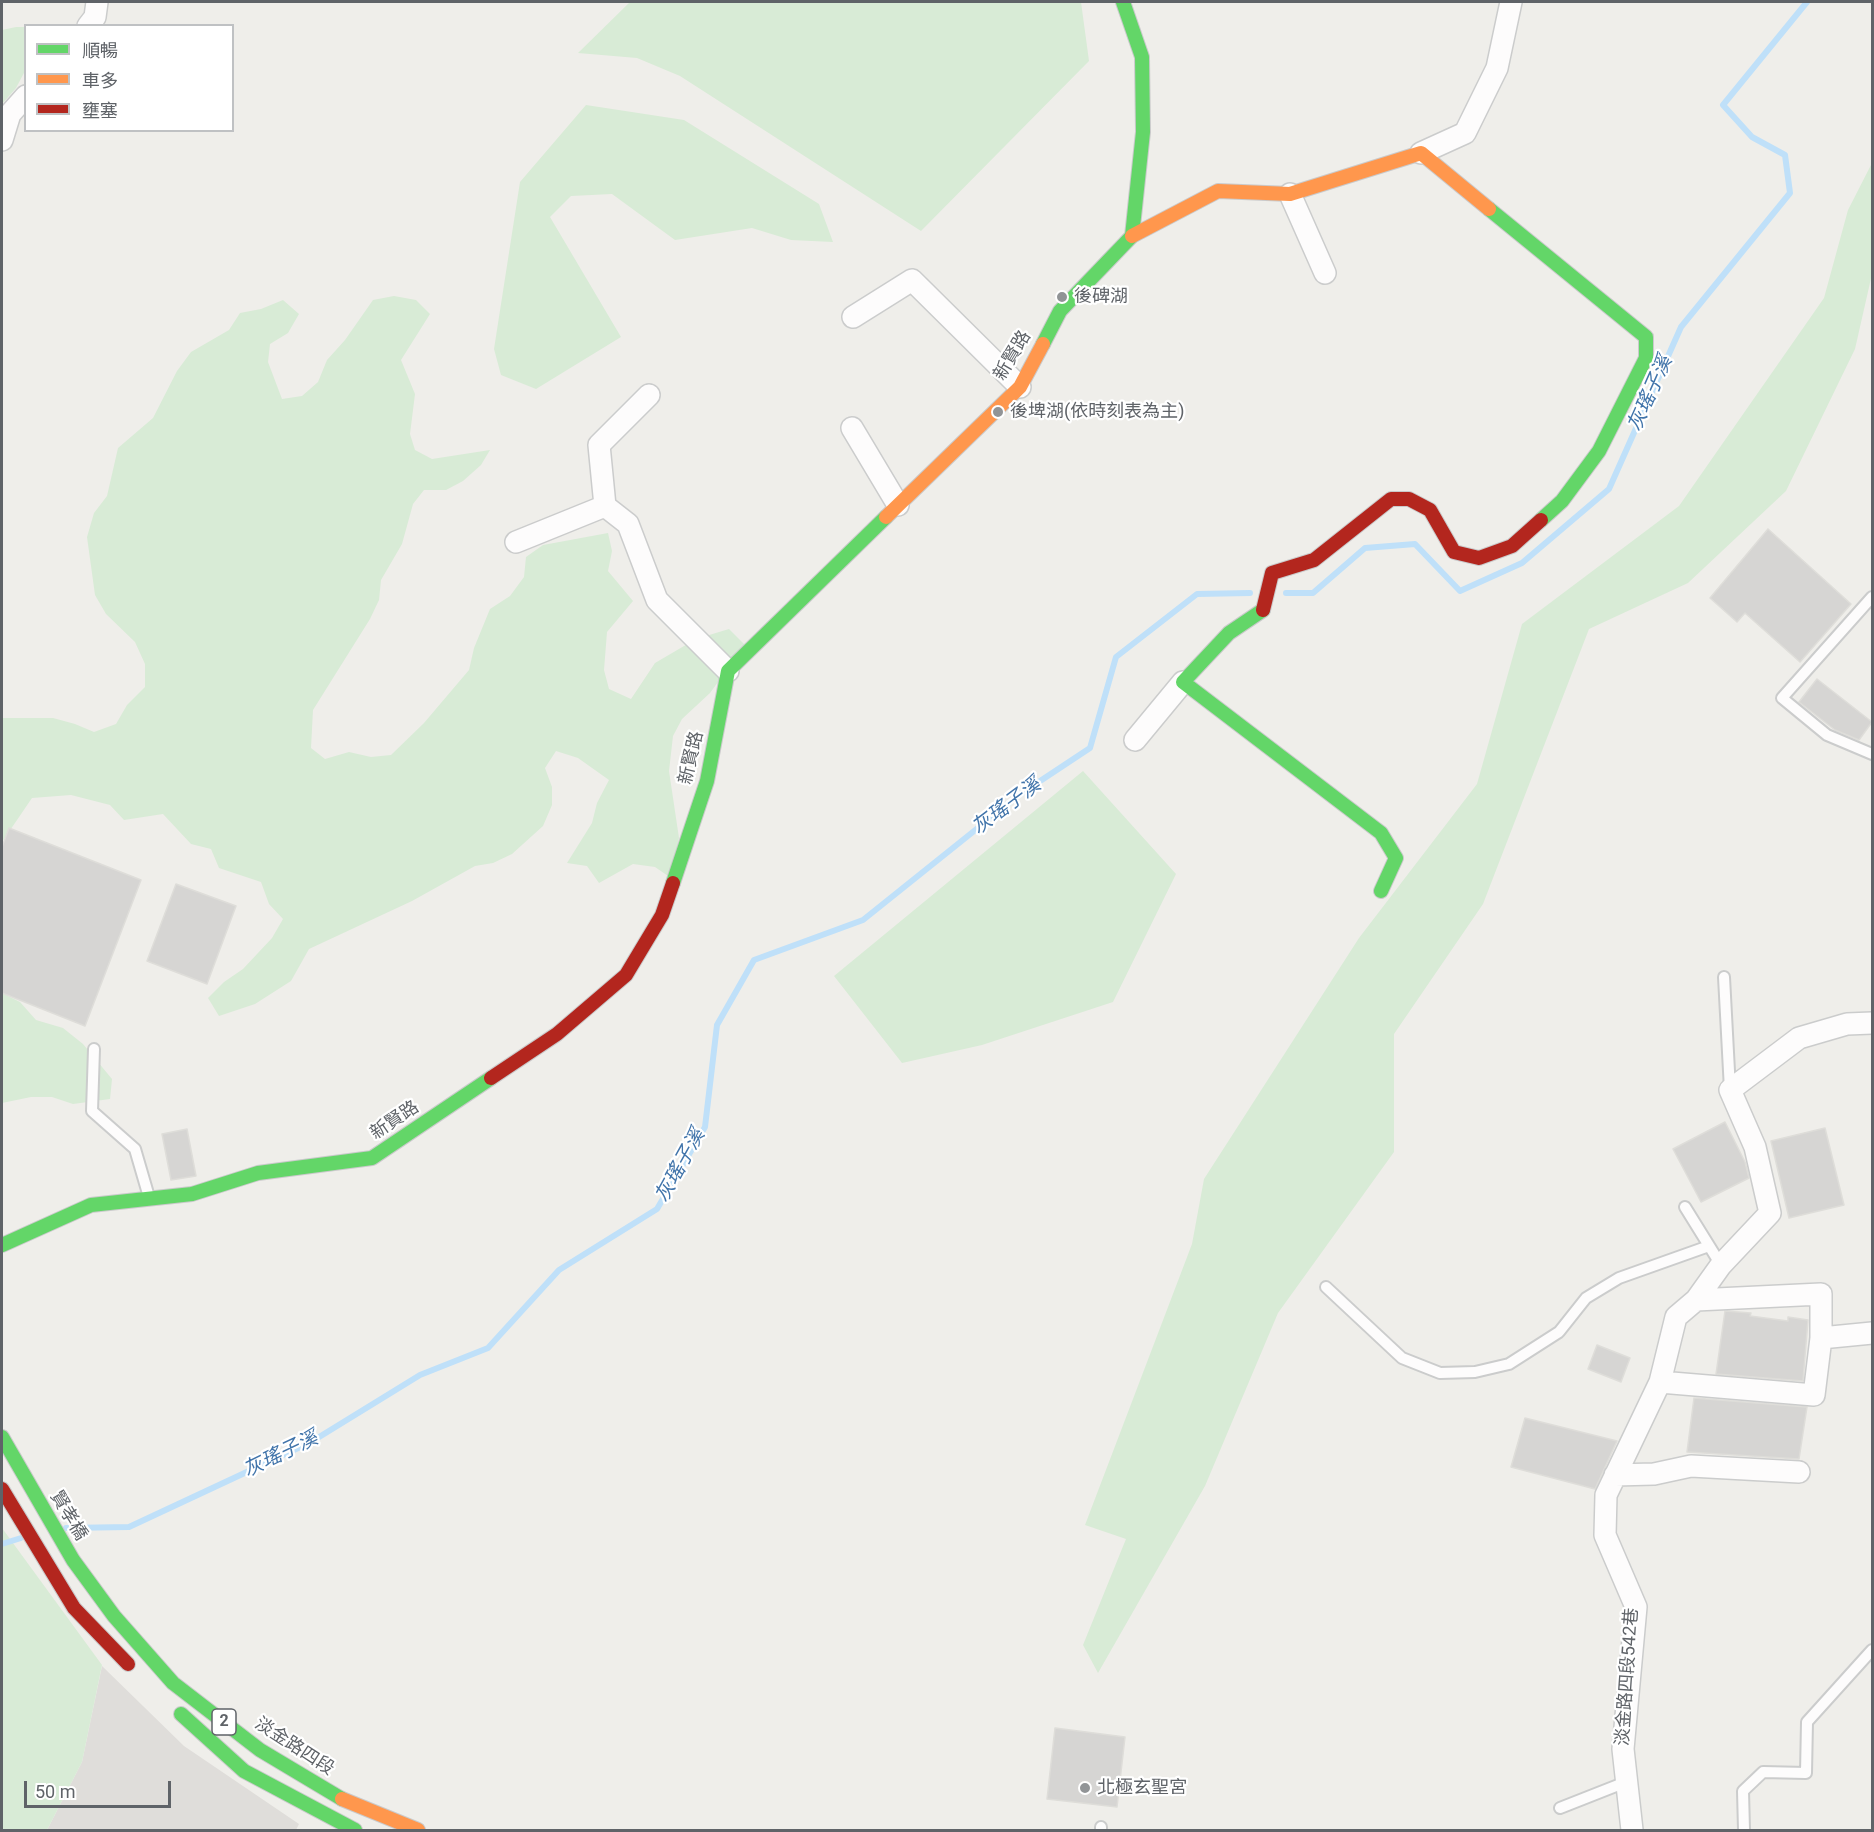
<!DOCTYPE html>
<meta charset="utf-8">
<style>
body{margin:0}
#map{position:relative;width:1874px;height:1832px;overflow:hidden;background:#efeeea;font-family:Roboto,"Noto Sans TC",sans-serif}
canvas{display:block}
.frame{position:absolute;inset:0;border:3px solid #5f6368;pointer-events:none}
.legend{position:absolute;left:24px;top:24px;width:210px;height:108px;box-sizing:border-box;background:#fff;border:2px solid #bfc1c3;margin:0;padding:8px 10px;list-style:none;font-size:18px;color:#5f6368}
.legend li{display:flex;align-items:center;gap:12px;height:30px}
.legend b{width:30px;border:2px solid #bfc1c3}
.scale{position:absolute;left:24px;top:1781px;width:147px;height:27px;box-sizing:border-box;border:3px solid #5f6368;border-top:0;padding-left:8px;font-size:18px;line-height:21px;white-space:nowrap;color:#5f6368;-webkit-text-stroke:4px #fff;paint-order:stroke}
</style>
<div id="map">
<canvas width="1874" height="1832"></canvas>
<div class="frame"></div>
<ul class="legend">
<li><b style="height:8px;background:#63d668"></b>順暢</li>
<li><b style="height:8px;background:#ff974d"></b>車多</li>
<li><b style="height:8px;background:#b3261e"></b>壅塞</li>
</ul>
<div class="scale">50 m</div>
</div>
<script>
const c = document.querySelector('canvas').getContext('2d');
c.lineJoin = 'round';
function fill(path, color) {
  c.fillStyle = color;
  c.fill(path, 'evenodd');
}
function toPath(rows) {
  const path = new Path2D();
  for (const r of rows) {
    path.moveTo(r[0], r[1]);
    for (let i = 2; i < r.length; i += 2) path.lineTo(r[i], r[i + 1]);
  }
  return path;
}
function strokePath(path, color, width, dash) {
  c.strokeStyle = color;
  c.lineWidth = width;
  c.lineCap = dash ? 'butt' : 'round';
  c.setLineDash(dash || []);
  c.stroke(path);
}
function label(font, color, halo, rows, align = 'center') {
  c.font = font + ' Roboto,"Noto Sans TC",sans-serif';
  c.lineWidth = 4.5;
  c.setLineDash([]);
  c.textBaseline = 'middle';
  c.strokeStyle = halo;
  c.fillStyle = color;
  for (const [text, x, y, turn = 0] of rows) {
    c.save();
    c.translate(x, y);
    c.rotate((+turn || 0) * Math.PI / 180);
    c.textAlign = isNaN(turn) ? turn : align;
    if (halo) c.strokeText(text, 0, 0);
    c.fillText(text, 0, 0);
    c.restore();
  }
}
fill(toPath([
 [102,1666,184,1746,299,1824,296,1830,47,1830,82,1762]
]), '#dfddda');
fill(toPath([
 [630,2,1081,2,1089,61,921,231,680,76,637,58,578,53],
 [16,27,25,27,25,71,16,88,2,104,2,30],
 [586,105,684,120,819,204,833,242,791,240,752,228,675,240,612,194,571,196,550,217,621,337,536,389,501,375,494,349,520,182],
 [1872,163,1872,274,1855,349,1786,491,1688,583,1589,629,1483,904,1394,1034,1394,1152,1278,1313,1205,1486,1098,1673,1083,1645,1126,1539,1085,1525,1192,1244,1204,1179,1359,938,1477,784,1522,624,1679,506,1824,298,1848,210],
 [394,296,416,300,430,314,401,360,415,394,410,434,415,450,432,459,490,450,481,465,463,481,446,490,424,490,413,504,402,544,381,580,379,600,370,619,313,710,311,748,325,759,349,752,371,757,391,755,424,723,469,670,474,648,490,609,510,596,524,577,526,557,543,545,608,533,612,551,608,571,633,601,607,632,604,670,609,689,631,699,655,663,696,639,729,629,745,645,710,693,682,719,673,736,669,771,679,838,671,878,655,867,633,864,599,883,587,866,567,863,592,823,597,803,609,780,578,758,556,751,545,768,552,787,552,805,543,826,512,854,493,863,475,866,412,901,309,949,291,981,255,1004,219,1016,208,998,224,982,243,969,272,938,283,919,269,904,261,882,219,868,211,849,191,844,163,814,124,820,110,805,71,795,32,798,2,842,2,718,53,718,75,724,94,732,116,724,127,705,145,687,145,664,135,642,106,614,95,595,87,537,94,513,107,496,118,448,153,418,177,371,191,352,229,330,240,313,261,309,283,300,299,314,288,333,270,344,268,362,282,399,302,396,318,382,327,360,345,340,373,300],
 [1083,771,1176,874,1113,1002,982,1045,902,1063,834,976],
 [2,993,20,1002,36,1020,63,1028,83,1044,112,1079,110,1099,73,1104,52,1097,31,1097,2,1103],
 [2,1528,102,1665,82,1762,47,1830,2,1830]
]), '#d8ebd6');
strokePath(toPath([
 [1286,593,1313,593,1365,548,1415,544,1460,591,1522,563,1609,489,1681,327,1790,193,1785,155,1752,137,1723,105,1807,2],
 [66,1528,129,1527,311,1442,420,1375,488,1348,559,1270,657,1209,705,1127,717,1025,754,960,863,920,1019,795,1090,748,1116,657,1197,594,1250,593],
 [2,1544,21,1538]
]), '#bfe0f9', 6);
const building = toPath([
 [1768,529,1851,604,1800,662,1745,613,1737,622,1710,598,1768,529],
 [1817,679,1872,722,1859,740,1835,730,1799,702,1817,679],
 [9,828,141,880,85,1026,2,993,2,847,9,828],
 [176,884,236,906,207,984,147,961,176,884],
 [1725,1122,1745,1162,1749,1178,1701,1202,1673,1149,1725,1122],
 [1825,1128,1844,1205,1789,1218,1771,1141,1825,1128],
 [187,1129,196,1176,171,1180,162,1134,187,1129],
 [1725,1311,1751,1313,1750,1316,1788,1321,1788,1317,1808,1320,1803,1381,1716,1374,1725,1311],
 [1597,1345,1630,1358,1621,1382,1588,1369,1597,1345],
 [1694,1398,1807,1407,1799,1459,1687,1452,1694,1398],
 [1525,1418,1617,1441,1595,1489,1511,1467,1525,1418],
 [1055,1728,1125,1737,1117,1807,1047,1799,1055,1728]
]);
fill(building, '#d6d5d3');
strokePath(building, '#deddd9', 1.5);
const lane = toPath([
 [1872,597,1782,698,1827,735,1872,754],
 [1724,977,1730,1090],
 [94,1049,92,1111,135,1149,149,1197],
 [1685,1207,1721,1265],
 [1326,1287,1402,1358,1440,1373,1475,1372,1509,1364,1559,1332,1586,1298,1619,1278,1709,1246],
 [1560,1808,1626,1782],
 [1101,1827,1101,1830],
 [1744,1830,1743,1791,1763,1772,1806,1773,1807,1722,1872,1650]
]);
const street = toPath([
 [88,26,95,17,97,2],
 [2,140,10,114,26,96],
 [1421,153,1465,133,1497,68,1511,2],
 [1290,194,1325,273],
 [853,317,912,280,1020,387],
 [649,395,599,445,605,506,628,524,657,600,728,671],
 [852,428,898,505],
 [516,542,605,506],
 [1135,740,1183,682],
 [1696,1300,1821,1294,1821,1338],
 [1660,1382,1814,1395,1821,1338,1872,1333],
 [1615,1475,1654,1474,1691,1466,1799,1472],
 [1632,1830,1623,1749,1636,1607,1605,1535,1606,1495,1660,1382,1676,1317,1696,1300,1721,1265,1770,1213,1755,1147,1730,1090,1799,1038,1847,1024,1872,1023]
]);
const fast = toPath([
 [1489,209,1646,337,1646,358,1599,451,1562,501,1541,520],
 [1043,344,1060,311,1132,236,1143,132,1142,57,1123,2],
 [1263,610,1229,633,1183,682,1381,833,1396,858,1381,891],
 [673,883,707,781,728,671,886,517],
 [2,1245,91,1205,192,1194,258,1173,372,1158,491,1078],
 [2,1437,73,1560,114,1616,173,1683,260,1750,342,1799],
 [181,1714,244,1771,355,1830]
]);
const slow = toPath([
 [1132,236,1218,191,1290,194,1421,153,1489,209],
 [886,517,1020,387,1043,344],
 [342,1799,418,1830]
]);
const jam = toPath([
 [1263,610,1272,573,1314,560,1391,499,1409,499,1430,510,1454,552,1479,558,1512,546,1541,520],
 [491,1078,557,1034,626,975,662,915,673,883],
 [2,1489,74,1608,128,1664]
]);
strokePath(lane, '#cbcccc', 14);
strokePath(street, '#cbcccc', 24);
strokePath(fast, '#cacacb', 16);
strokePath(slow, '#cacacb', 16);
strokePath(jam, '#cacacb', 16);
strokePath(lane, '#fdfcfc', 10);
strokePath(street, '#fdfcfc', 21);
strokePath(fast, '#63d668', 14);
strokePath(slow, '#ff974d', 14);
strokePath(jam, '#b3261e', 14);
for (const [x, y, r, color] of [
 [1062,297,6,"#919496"],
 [998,412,6,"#919496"],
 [1085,1788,6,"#919496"]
]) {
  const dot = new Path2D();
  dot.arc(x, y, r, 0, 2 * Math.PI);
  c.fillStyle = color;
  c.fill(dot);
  strokePath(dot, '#fff', 2);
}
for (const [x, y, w] of [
 [224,1722,24]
]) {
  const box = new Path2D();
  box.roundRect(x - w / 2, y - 13, w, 26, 4.5);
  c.fillStyle = '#fff';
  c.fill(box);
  strokePath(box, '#5f6368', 1.5);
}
label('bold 16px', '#5f6368', null, [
 ["2",224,1722]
]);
label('18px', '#5f6368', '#fff', [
 ["後碑湖",1074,297],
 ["後埤湖(依時刻表為主)",1010,412],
 ["北極玄聖宮",1097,1788]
], 'left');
label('18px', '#5f6368', '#fff', [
 ["新賢路",1013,356,-59],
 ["新賢路",692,758,-77],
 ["新賢路",395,1121,-34],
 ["賢孝橋",68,1516,59],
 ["淡金路四段542巷",1628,1677,-86],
 ["淡金路四段",294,1747,33]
]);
label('italic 20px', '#4174aa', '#fff', [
 ["灰瑤子溪",1651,394,-66],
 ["灰瑤子溪",1007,807,-37],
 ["灰瑤子溪",681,1166,-61],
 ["灰瑤子溪",281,1455,-26]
]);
</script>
